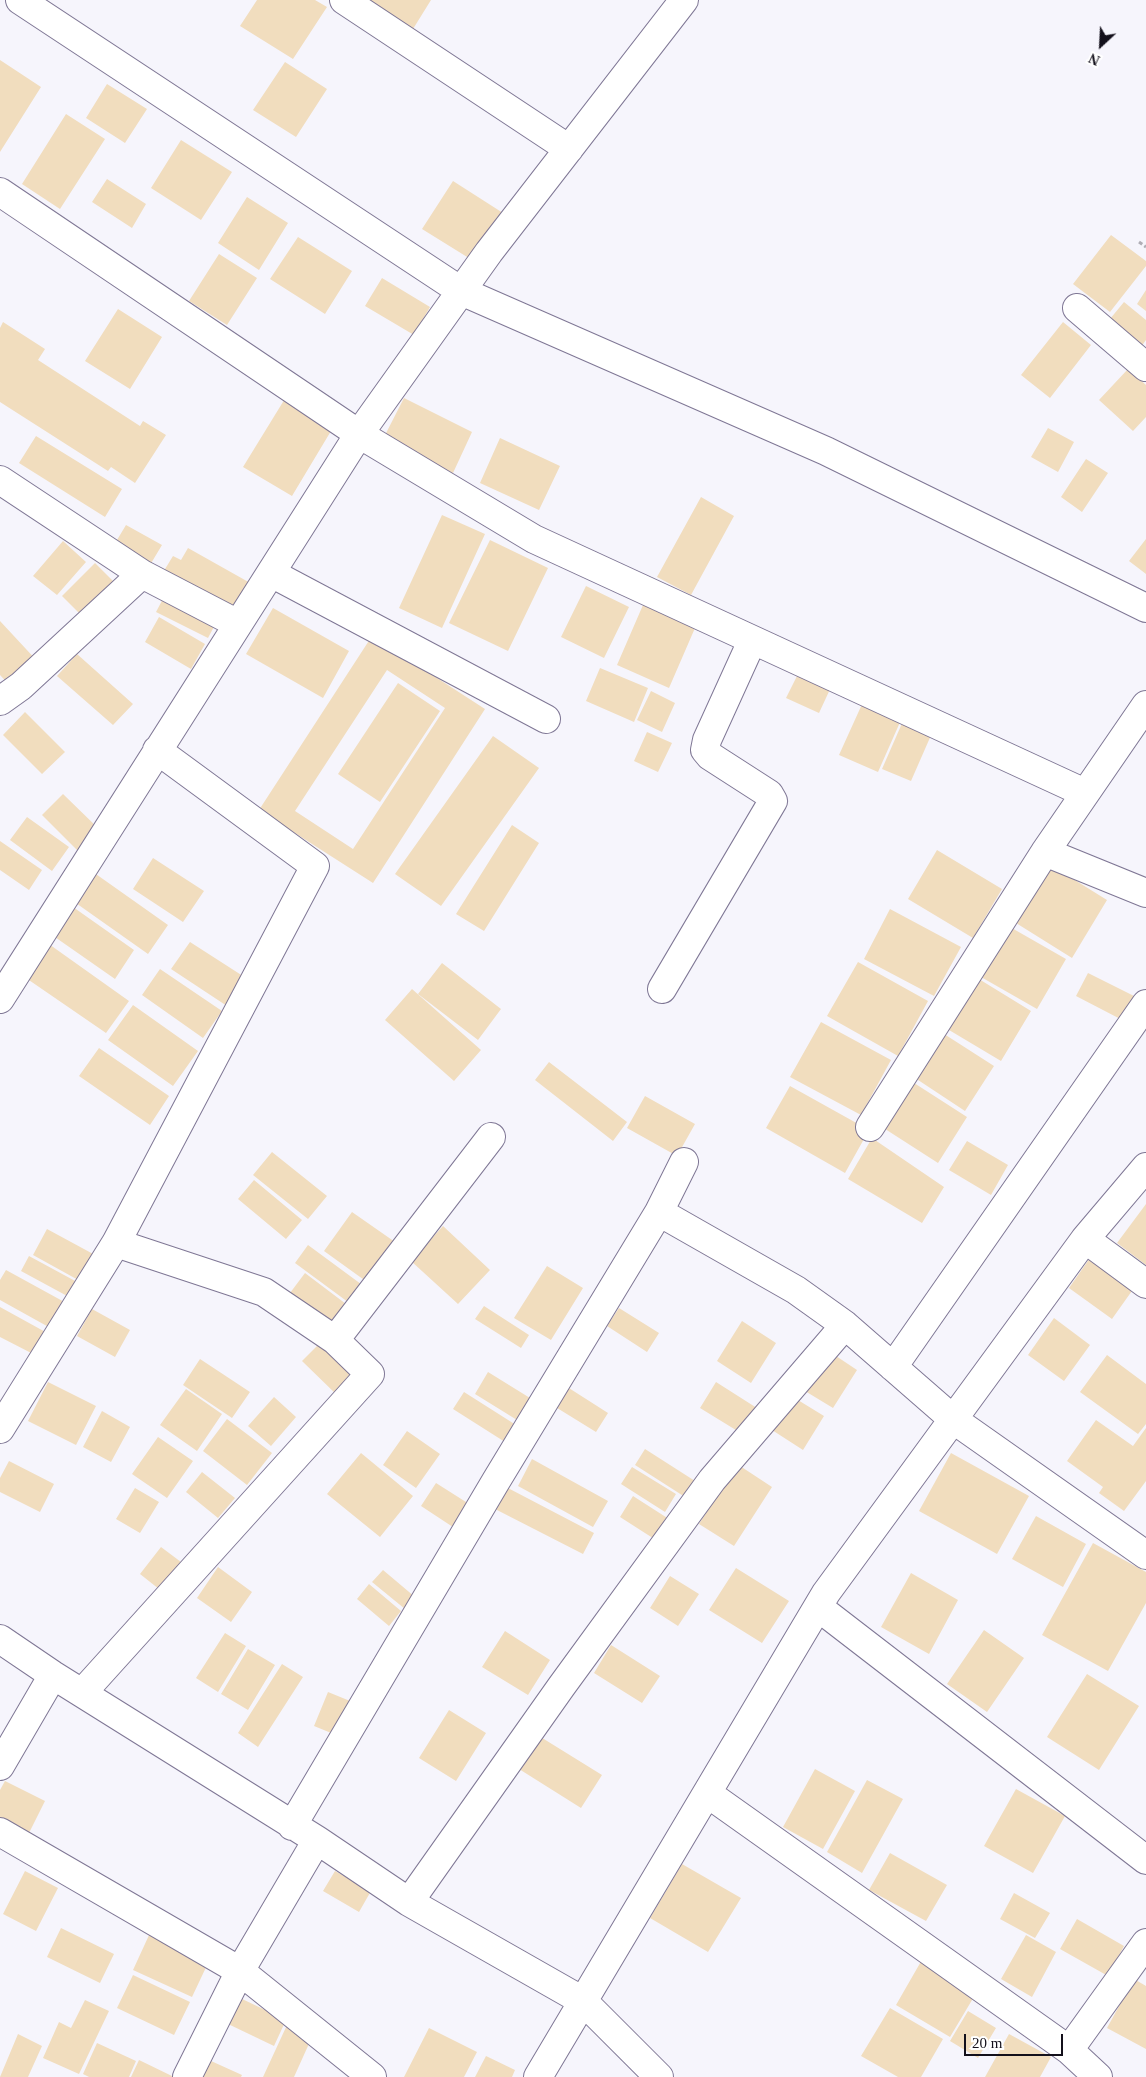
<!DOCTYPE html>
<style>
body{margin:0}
#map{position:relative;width:1146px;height:2077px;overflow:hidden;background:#f6f5fc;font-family:Georgia,serif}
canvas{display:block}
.north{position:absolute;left:1076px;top:20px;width:50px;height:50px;-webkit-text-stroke:4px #fff;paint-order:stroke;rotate:205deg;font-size:14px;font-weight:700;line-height:20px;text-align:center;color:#13101b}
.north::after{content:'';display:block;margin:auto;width:18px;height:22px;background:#13101b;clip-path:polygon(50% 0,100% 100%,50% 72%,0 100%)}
.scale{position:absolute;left:964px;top:2034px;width:99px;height:22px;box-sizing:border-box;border:2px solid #13101b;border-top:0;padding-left:6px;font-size:15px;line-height:18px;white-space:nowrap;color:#13101b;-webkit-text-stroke:4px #fff;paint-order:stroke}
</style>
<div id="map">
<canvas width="1146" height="2077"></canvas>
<div class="north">N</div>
<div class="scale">20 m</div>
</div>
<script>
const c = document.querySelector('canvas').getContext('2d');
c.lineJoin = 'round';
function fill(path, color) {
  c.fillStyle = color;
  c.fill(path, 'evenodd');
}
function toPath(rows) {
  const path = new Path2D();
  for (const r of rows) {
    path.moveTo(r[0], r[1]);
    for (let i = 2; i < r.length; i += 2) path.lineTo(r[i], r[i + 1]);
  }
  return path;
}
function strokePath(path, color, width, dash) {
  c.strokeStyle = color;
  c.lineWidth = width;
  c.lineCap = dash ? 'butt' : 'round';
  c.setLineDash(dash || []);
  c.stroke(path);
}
fill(toPath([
 [257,0,315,0,327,7,293,59,240,26],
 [368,0,431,0,413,29],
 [0,60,41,87,0,152],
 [285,62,327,89,296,137,253,110],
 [107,84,147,109,125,143,86,118],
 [66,114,105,139,60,209,22,184],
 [181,140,232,172,201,220,151,188],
 [107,179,146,204,132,228,92,202],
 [453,181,503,213,472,260,422,229],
 [247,197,288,223,259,270,218,243],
 [1111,235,1146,261,1146,266,1110,312,1073,284],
 [298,237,352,271,325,314,270,279],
 [219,254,257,278,227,325,189,301],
 [382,278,430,307,414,335,365,306],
 [1146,290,1146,311,1137,304],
 [1124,302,1146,320,1146,340,1138,351,1105,325],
 [118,309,162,337,130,389,85,361],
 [3,322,45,349,38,360,140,426,143,421,166,435,135,483,111,467,108,471,0,402,0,328],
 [1063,322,1091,345,1050,398,1021,375],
 [1128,369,1146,385,1146,417,1133,431,1099,400],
 [286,397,334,426,292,496,243,467],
 [404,398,472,432,453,473,383,439],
 [1048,428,1074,442,1058,472,1031,457],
 [36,436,122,489,105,517,19,463],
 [500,438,560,466,539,510,480,483],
 [1086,459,1108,473,1082,512,1061,497],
 [701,497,734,516,691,595,657,577],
 [442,515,485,534,442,628,399,608],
 [126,525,162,545,150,565,114,545],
 [1146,539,1146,574,1129,561],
 [490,540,548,568,508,651,449,623],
 [63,541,86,562,57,595,33,576],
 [188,548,252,584,234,616,162,574,173,556,181,560],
 [95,563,116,584,83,617,62,596],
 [586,586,629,607,604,658,561,637],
 [165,595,217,621,208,638,156,612],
 [643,605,695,628,669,688,617,665],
 [273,608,349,651,323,698,246,654],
 [159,617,205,644,191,669,145,642],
 [0,621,39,663,12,688,0,675],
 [372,636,485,709,373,883,259,810],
 [387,670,445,708,353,849,295,811],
 [77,654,133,704,113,725,57,676],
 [600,668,648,688,634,722,586,701],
 [800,670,832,685,819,713,786,698],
 [398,683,440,711,380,802,338,774],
 [651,691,675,703,662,732,637,720],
 [863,702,901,720,878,772,839,755],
 [25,712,65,752,42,774,3,735],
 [903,721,932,733,911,781,882,769],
 [647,732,672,743,658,772,634,761],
 [493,736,539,768,441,906,395,874],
 [63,794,101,831,79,852,42,815],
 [27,817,69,847,52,871,10,840],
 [512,825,539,843,484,931,456,914],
 [0,841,42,870,29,890,0,870],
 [937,850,1002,889,973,938,908,899],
 [153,858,204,891,183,922,133,889],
 [1044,861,1107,900,1072,958,1008,918],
 [93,872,168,925,148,954,73,901],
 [73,907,134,950,115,979,52,935],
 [890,909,961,947,934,996,864,959],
 [1003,923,1066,959,1037,1009,974,973],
 [46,942,129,1001,106,1033,23,976],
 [190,942,246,978,227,1006,171,969],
 [858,962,928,1001,898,1056,827,1016],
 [442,963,501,1009,478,1040,418,994],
 [160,969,222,1011,203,1038,142,995],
 [1088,973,1140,999,1128,1023,1076,996],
 [974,976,1031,1011,1001,1061,944,1027],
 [412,989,481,1050,454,1081,385,1020],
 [133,1005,198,1051,173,1086,108,1040],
 [821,1022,891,1060,861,1115,790,1077],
 [941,1032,994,1066,965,1111,912,1076],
 [99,1048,169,1096,150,1125,79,1076],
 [549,1062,627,1122,613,1141,535,1080],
 [911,1081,967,1117,938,1163,882,1127],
 [790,1086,869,1130,845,1173,766,1128],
 [645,1096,695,1124,677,1156,627,1128],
 [872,1138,944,1187,922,1223,848,1179],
 [967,1141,1008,1165,991,1195,949,1170],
 [272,1152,327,1196,308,1219,253,1175],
 [254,1180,302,1220,286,1239,238,1199],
 [1146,1204,1146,1265,1117,1243],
 [352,1212,395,1242,367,1282,324,1251],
 [443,1226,490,1270,458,1304,411,1261],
 [47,1229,95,1255,80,1281,33,1255],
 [308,1245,365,1287,352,1305,295,1263],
 [29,1256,77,1282,69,1297,21,1271],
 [1090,1258,1134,1288,1112,1319,1069,1288],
 [547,1266,583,1288,551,1340,514,1318],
 [6,1270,68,1304,54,1330,0,1300,0,1280],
 [305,1273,346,1304,330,1324,290,1293],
 [484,1306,529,1335,521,1348,475,1319],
 [0,1307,49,1334,37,1356,0,1337],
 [619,1308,659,1333,647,1352,607,1326],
 [92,1309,130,1330,115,1357,77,1336],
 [1054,1318,1090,1345,1064,1381,1028,1355],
 [742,1321,776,1343,751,1383,717,1361],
 [322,1341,359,1376,339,1397,302,1361],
 [830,1352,857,1370,833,1408,805,1391],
 [1107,1355,1146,1384,1146,1424,1138,1434,1080,1392],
 [200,1359,250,1392,232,1418,183,1385],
 [488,1372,530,1398,517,1420,475,1394],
 [48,1382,96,1406,76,1445,28,1421],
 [716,1382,760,1410,744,1435,700,1408],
 [561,1383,608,1413,596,1432,549,1403],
 [186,1389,222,1414,197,1451,160,1425],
 [464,1392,516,1425,505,1442,453,1409],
 [274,1397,296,1417,271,1446,248,1426],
 [793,1397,824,1416,803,1450,772,1430],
 [102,1411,130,1427,111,1462,83,1447],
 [227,1419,272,1453,247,1485,203,1451],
 [1096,1420,1133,1446,1146,1428,1146,1481,1124,1511,1099,1493,1103,1487,1067,1461],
 [407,1431,440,1454,416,1488,383,1465],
 [158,1437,193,1461,167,1498,132,1474],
 [645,1449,695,1481,685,1497,635,1465],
 [361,1453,413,1496,380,1537,327,1494],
 [951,1453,1029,1496,997,1554,919,1511],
 [532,1459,608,1501,593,1527,518,1486],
 [9,1461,54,1484,40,1512,0,1492,0,1478],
 [737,1464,772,1487,734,1546,699,1524],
 [632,1467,676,1494,665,1512,621,1484],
 [202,1472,235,1498,218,1518,186,1492],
 [436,1483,477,1509,462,1533,421,1506],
 [506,1487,594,1533,583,1554,495,1509],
 [135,1488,159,1502,140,1533,116,1519],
 [633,1496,672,1521,659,1542,620,1517],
 [1036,1516,1086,1544,1063,1587,1012,1559],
 [1093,1543,1146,1572,1146,1603,1108,1671,1042,1635],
 [161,1547,185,1565,164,1593,140,1574],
 [218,1567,252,1592,231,1622,197,1598],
 [736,1568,789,1601,762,1643,709,1610],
 [383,1570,415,1597,405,1609,372,1582],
 [911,1573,958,1600,929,1654,881,1627],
 [670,1576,699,1594,678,1626,650,1608],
 [369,1584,401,1611,389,1626,357,1599],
 [984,1630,1024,1658,987,1712,947,1684],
 [505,1631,550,1660,528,1695,482,1667],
 [225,1633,246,1646,218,1692,196,1678],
 [611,1645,660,1676,642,1703,594,1673],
 [248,1649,275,1665,248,1710,221,1694],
 [282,1664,303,1677,258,1747,238,1733],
 [1087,1674,1139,1706,1099,1770,1047,1737],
 [328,1692,355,1703,341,1737,314,1726],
 [449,1710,486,1733,456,1781,419,1758],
 [539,1736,602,1775,581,1808,519,1769],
 [815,1769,855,1791,823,1849,783,1827],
 [867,1780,903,1799,862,1873,827,1852],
 [5,1781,45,1801,27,1837,0,1824,0,1790],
 [1016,1789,1065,1816,1033,1873,984,1846],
 [890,1853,947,1885,926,1921,869,1890],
 [682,1864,741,1898,708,1952,650,1918],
 [25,1871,58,1888,36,1931,3,1914],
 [335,1871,371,1891,359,1912,323,1891],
 [1014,1893,1050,1913,1035,1938,1000,1919],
 [1077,1919,1124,1946,1108,1976,1060,1949],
 [61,1928,114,1954,100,1983,47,1957],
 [150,1933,209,1961,192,1997,133,1970],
 [1026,1935,1056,1952,1032,1997,1001,1979],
 [923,1958,978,1990,950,2037,896,2005],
 [133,1975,190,2002,174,2035,117,2008],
 [1134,1979,1146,1986,1146,2049,1107,2028],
 [238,1997,286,2020,274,2046,226,2023],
 [85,2000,109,2011,79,2074,43,2058,59,2022,71,2028],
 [890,2008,943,2039,921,2077,898,2077,861,2056],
 [968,2011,996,2028,978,2058,950,2041],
 [287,2025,312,2037,294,2077,263,2077],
 [429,2028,477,2052,464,2077,404,2077],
 [18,2034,42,2046,28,2077,0,2077],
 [1009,2034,1051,2057,1040,2077,985,2077],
 [97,2043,136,2061,129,2077,89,2077,83,2074],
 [200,2056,242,2075,241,2077,191,2077],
 [486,2056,515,2070,512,2077,475,2077],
 [139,2060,174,2077,131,2077]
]), '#f1ddbe');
const minor = toPath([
 [20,0,461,291,826,451,1146,608],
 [344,0,569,149],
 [0,192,359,434,534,539,1085,793],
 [1077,308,1146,367],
 [0,480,142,574,238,624],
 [271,573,546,719],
 [0,701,21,686,142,574],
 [1045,852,1146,893],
 [662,989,773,801,769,794,710,756,705,750,707,740,752,641],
 [0,999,359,434,489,252,684,0],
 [870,1127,1045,852,1146,705],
 [659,1212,796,1290,845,1325,954,1420,1146,1555],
 [1085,1239,1146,1284],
 [335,1340,491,1137],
 [893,1367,1146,1004],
 [0,1429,116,1243,315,866,157,750],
 [818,1607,1146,1860],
 [0,1639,53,1675,317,1840,409,1902,583,2001,659,2077],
 [82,1693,370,1374,335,1340,264,1292,116,1243],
 [0,1766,53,1675],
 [707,1793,1069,2050,1146,1943],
 [292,1826,496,1481,659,1212,684,1162],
 [0,1832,240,1971,372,2077],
 [409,1902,561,1687,712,1480,845,1325],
 [1069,2050,1098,2077],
 [187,2077,240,1971,317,1840],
 [538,2077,826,1593,1085,1239,1146,1167]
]);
strokePath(minor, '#7f7795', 30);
strokePath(toPath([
 [1139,242,1146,247]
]), '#b0aeb6', 3, [4, 2.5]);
strokePath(minor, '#fff', 28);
</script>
